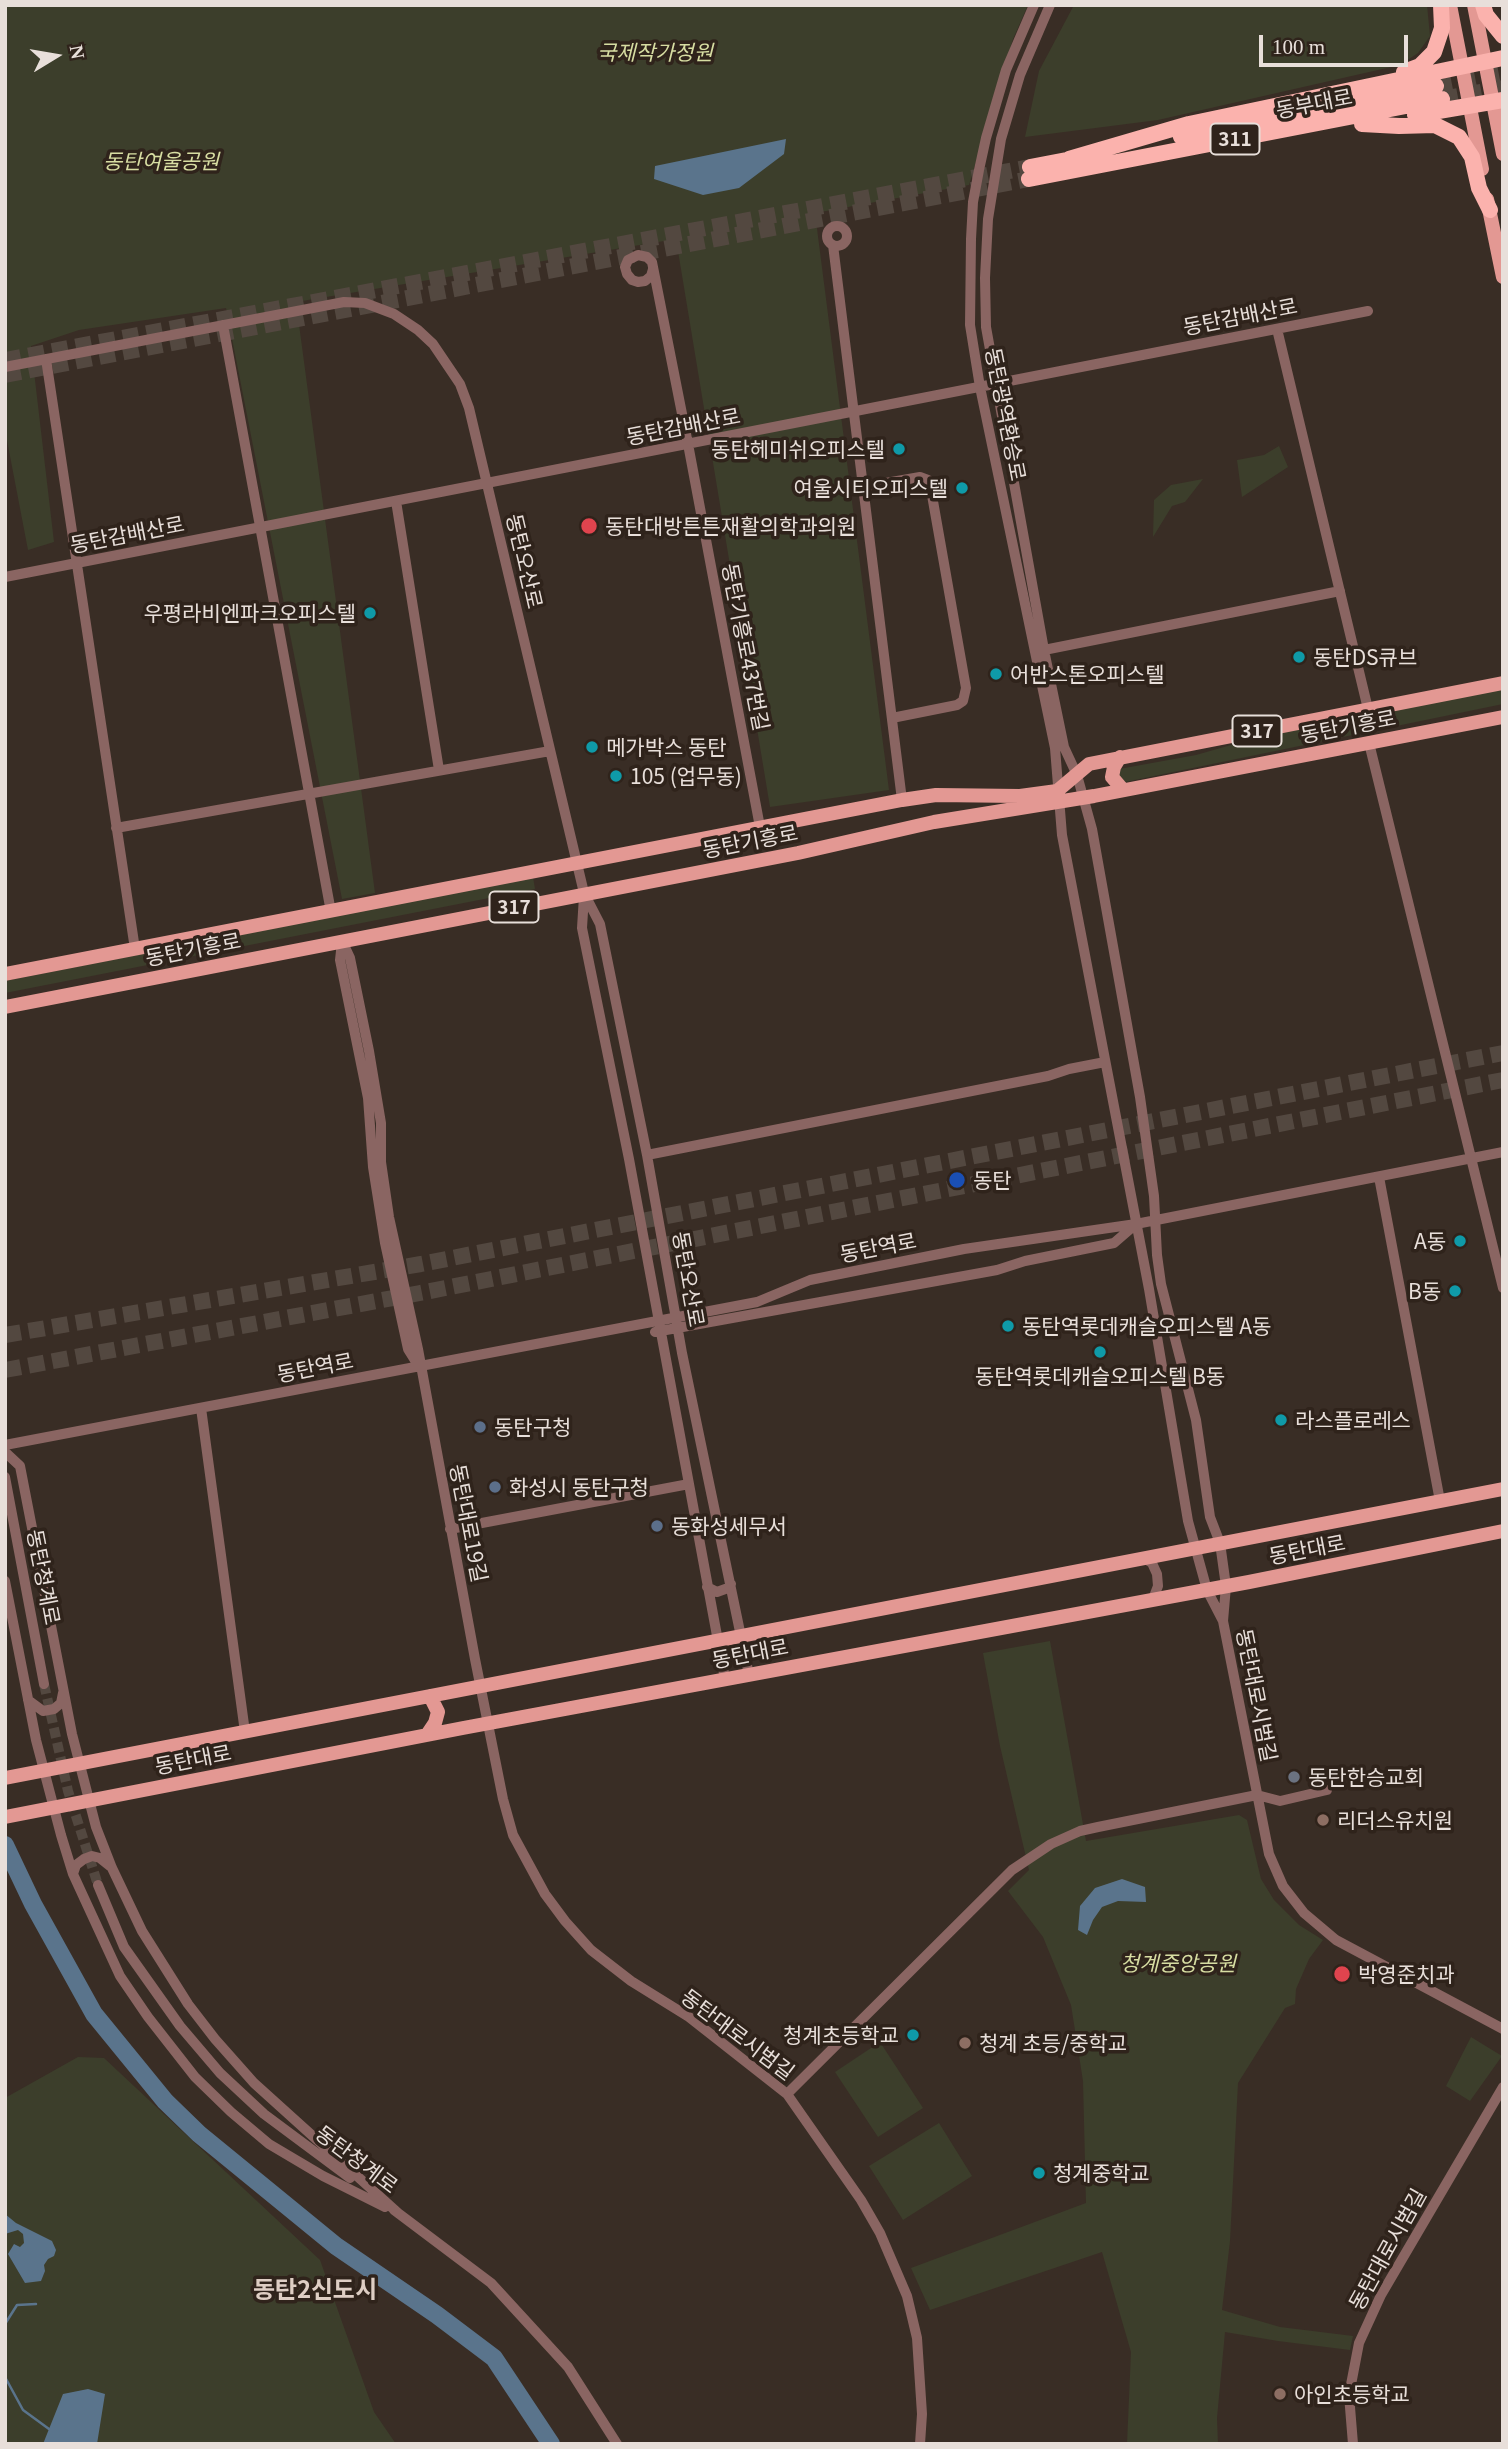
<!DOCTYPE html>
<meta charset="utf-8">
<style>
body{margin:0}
#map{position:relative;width:1508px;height:2449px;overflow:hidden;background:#392d25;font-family:Georgia,serif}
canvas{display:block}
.frame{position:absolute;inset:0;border:7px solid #e8dfda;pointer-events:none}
.north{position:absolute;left:21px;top:21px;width:70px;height:70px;-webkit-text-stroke:5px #2f231b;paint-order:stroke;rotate:79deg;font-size:19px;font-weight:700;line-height:28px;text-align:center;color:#e8dfda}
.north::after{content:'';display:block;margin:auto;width:24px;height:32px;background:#e8dfda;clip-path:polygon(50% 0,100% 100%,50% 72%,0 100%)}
.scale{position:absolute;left:1259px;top:35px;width:149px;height:32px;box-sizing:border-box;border:4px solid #e8dfda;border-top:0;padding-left:9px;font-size:21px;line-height:24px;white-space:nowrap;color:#e8dfda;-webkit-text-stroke:5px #2f231b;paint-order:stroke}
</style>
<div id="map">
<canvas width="1508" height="2449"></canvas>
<div class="frame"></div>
<div class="north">N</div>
<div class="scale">100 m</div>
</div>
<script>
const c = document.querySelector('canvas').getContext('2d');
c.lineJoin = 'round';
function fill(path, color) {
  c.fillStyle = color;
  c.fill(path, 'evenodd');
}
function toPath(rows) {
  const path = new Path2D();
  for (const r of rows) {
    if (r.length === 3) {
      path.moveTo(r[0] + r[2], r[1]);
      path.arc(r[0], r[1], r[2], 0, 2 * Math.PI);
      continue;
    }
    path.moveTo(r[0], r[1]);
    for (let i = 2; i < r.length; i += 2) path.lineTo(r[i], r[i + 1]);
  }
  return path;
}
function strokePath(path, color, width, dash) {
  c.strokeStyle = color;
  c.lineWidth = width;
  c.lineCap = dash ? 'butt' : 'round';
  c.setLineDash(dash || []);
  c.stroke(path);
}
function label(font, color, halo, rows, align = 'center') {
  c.font = font + ' Georgia,"Noto Sans KR",serif';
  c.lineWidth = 7;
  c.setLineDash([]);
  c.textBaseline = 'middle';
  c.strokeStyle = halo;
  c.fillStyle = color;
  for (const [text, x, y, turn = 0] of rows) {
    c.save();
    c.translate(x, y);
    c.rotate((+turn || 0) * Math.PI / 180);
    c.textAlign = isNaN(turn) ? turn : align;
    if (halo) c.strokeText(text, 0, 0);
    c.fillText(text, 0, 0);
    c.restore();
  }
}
fill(toPath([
 [5,5,1028,5,1013,39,969,185,815,213,889,790,770,807,676,239,296,302,375,893,342,899,226,308,79,330,31,346,54,542,28,550,5,430],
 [1074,5,1427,5,1430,36,1418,53,1400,65,1158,120,1025,137,1039,71],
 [1279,446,1288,467,1242,497,1237,460,1264,455],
 [1203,479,1185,502,1172,506,1153,537,1154,500,1171,485],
 [1503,687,1503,704,1125,782,1117,778,1119,769,1196,755,1273,733],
 [533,877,535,889,5,993,5,981],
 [1050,1641,1086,1841,1239,1815,1247,1820,1261,1879,1274,1900,1299,1925,1323,1940,1309,1959,1296,1989,1295,2004,1285,2008,1238,2083,1230,2241,1222,2310,1280,2327,1353,2336,1350,2350,1278,2341,1225,2332,1217,2418,1218,2444,1127,2444,1131,2352,1102,2252,930,2310,911,2268,1086,2203,1083,2081,1071,2005,1043,1937,1008,1891,1029,1870,1000,1746,983,1653],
 [1471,2037,1502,2056,1470,2101,1446,2086],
 [880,2042,923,2108,878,2137,835,2072],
 [78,2057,104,2058,320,2260,374,2412,396,2444,5,2444,5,2098],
 [939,2123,972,2176,903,2220,869,2166]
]), '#3c3e2b');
fill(toPath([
 [786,139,784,154,739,188,703,195,654,179,655,166],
 [1122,1879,1145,1887,1146,1902,1118,1901,1102,1907,1093,1920,1087,1935,1078,1930,1080,1906,1095,1888],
 [5,2214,16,2223,52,2241,56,2250,54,2256,48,2259,44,2265,45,2271,41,2281,25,2283,8,2254,14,2244,20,2247,24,2243,23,2234,18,2230,5,2234],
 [88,2389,105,2394,97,2444,43,2444,63,2394]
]), '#5a748c');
strokePath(toPath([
 [5,2324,17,2305,36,2304],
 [5,2377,23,2410,49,2429]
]), '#5a748c', 2.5);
strokePath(toPath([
 [5,1845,33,1904,94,2014,165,2101,199,2134,336,2246,437,2315,494,2358,551,2444]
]), '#5a748c', 18);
strokePath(toPath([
 [44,1684,68,1791,98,1885]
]), '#534840', 10, [10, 5]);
strokePath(toPath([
 [1436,86,1503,73],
 [1442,99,1503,88],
 [5,360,1030,167],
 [5,375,1029,179],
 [5,1335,421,1264,1503,1053],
 [5,1370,420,1293,1503,1080]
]), '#534840', 16, [16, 8]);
strokePath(toPath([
 [1034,5,1006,70,986,138,979,170,973,202,971,239,970,325,980,387,1055,748,1062,835,1149,1289,1188,1521,1207,1590,1223,1621,1269,1854,1283,1886,1304,1913,1336,1940,1503,2029],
 [1050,5,1020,75,1001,139,988,219,985,278,986,327,1044,650,1064,747,1077,775,1092,829,1140,1097,1154,1196,1157,1255,1161,1284,1196,1420,1210,1517,1220,1543,1226,1586,1223,1621],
 [837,236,10],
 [833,245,902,800],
 [653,269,651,276,645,281,638,282,632,280,627,274,625,267,628,260,638,255,647,257,652,262,688,444,760,827],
 [223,325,331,912],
 [1277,329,1368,709],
 [46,359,135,949],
 [5,367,318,307,344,302,365,303,394,314,418,330,433,344,460,384,469,408,584,893,600,924,647,1155,682,1353,749,1675],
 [863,487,920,477,928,480,930,484,966,688,963,701,957,705,892,718],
 [396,501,439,770],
 [5,577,1368,311],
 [1044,650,1340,591],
 [1369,743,1503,1288],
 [116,828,550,751],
 [584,896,582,928,629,1159,725,1679],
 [342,941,350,958,369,1051,381,1123,381,1162,389,1217,418,1349,475,1659,503,1799,513,1835,545,1894,565,1921,591,1950,631,1981,689,2017,787,2094,861,2200,880,2233,907,2296,917,2338,922,2414,920,2444],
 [342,942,340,960,368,1098,373,1167,385,1243,408,1349,418,1365],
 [647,1155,1048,1076,1069,1069,1105,1062],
 [1379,1177,1440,1501],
 [655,1332,997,1270,1025,1261,1114,1243,1136,1224],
 [201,1408,245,1732],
 [5,1445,757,1302,810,1280,964,1249,1136,1224,1503,1152],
 [5,1452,20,1466,72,1734,96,1827,112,1868,142,1931,188,2004,215,2039,254,2083,398,2213],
 [5,1477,44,1684],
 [450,1529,689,1484],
 [1144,1558,1152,1563,1157,1574,1158,1586,1153,1599],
 [5,1581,36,1740,61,1835,73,1874,120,1976,148,2017,195,2077,231,2112,269,2144,323,2176,385,2207],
 [707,1587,717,1592,728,1588,731,1584],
 [28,1700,43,1711,54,1709,61,1703,63,1693],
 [73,1874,76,1865,84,1859,92,1856,100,1858,110,1866],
 [98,1885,124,1947,180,2026,220,2073,264,2114,350,2178],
 [787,2094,1012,1870,1051,1844,1080,1831,1098,1827,1257,1795,1280,1801,1327,1790],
 [394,2210,491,2283,568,2367,617,2444],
 [1353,2444,1349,2395,1359,2343,1381,2295,1503,2087]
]), '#8a6562', 10);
strokePath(toPath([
 [1450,5,1482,169],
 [1474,5,1503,154],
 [1487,199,1503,277],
 [1120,757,1114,767,1112,777,1123,790],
 [5,974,902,800,936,795,1020,796,1057,791,1089,764,1503,683],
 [5,1007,798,853,934,822,1094,796,1503,717],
 [427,1735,435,1723,438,1712,430,1696],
 [5,1778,1503,1489],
 [5,1817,463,1728,1249,1582,1503,1531]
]), '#e39893', 14);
strokePath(toPath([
 [1483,5,1486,15,1503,36],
 [1404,72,1420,66,1434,52,1442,28,1441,5],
 [1415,115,1503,100],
 [1362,124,1399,126,1435,125,1459,137,1472,157,1479,188,1490,210],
 [1181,137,1436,86],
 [1069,159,1189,124,1503,58],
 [1030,167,1077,158],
 [1029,179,1442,99]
]), '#fbb2ad', 16);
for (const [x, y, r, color] of [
 [899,449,7,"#0f9aa8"],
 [962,488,7,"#0f9aa8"],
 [589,526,9,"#e0444e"],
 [370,613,7,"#0f9aa8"],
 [1299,657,7,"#0f9aa8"],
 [996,674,7,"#0f9aa8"],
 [592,747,7,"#0f9aa8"],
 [616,776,7,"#0f9aa8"],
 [957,1180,9,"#1a4fb4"],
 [1460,1241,7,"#0f9aa8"],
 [1455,1291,7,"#0f9aa8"],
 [1008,1326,7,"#0f9aa8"],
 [1100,1352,7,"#0f9aa8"],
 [1281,1420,7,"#0f9aa8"],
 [480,1427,7,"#5c6f8a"],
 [495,1487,7,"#5c6f8a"],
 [657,1526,7,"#5c6f8a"],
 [1294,1777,7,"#6b7280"],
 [1323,1820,7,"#8d6e63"],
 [1342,1974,9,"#e0444e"],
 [913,2035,7,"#0f9aa8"],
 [965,2043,7,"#8d6e63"],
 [1039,2173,7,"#0f9aa8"],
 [1280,2394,7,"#8d6e63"]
]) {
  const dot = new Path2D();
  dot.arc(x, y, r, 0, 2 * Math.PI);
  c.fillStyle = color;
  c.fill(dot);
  strokePath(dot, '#2f231b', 2.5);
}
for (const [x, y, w] of [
 [1235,139,49],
 [1257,731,49],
 [514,907,49]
]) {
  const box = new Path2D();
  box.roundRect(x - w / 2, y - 15.5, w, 31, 5);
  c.fillStyle = '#2f231b';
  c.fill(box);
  strokePath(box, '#e8dfda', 2);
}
label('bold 19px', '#e8dfda', null, [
 ["311",1235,139],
 ["317",1257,731],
 ["317",514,907]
]);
label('italic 21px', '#d7dda2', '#2f231b', [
 ["국제작가정원",655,52],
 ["동탄여울공원",161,161],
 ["청계중앙공원",1178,1963]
]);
label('21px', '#e8dfda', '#2f231b', [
 ["동부대로",1314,103,-11],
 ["동탄감배산로",1240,316,-11],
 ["동탄광역환승로",1006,414,79],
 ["동탄감배산로",683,426,-11],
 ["동탄감배산로",127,534,-11],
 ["동탄오산로",525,561,77],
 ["동탄기흥로437번길",746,647,79],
 ["동탄기흥로",1348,726,-11],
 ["동탄기흥로",750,841,-11],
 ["동탄기흥로",193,949,-11],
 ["동탄역로",878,1247,-11],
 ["동탄오산로",689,1279,80],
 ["동탄역로",315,1367,-11],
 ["동탄대로19길",469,1523,79],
 ["동탄대로",1307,1549,-11],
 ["동탄청계로",44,1577,79],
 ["동탄대로",750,1653,-11],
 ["동탄대로시범길",1257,1695,79],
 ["동탄대로",193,1759,-11],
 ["동탄대로시범길",738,2034,37],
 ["동탄청계로",357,2159,37],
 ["동탄대로시범길",1387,2249,-61]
]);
label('21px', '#e8dfda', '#2f231b', [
 ["동탄헤미쉬오피스텔",885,449,"right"],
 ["여울시티오피스텔",948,488,"right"],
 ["동탄대방튼튼재활의학과의원",605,526],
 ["우평라비엔파크오피스텔",356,613,"right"],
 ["동탄DS큐브",1313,657],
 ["어반스톤오피스텔",1010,674],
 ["메가박스 동탄",606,747],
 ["105 (업무동)",630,776],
 ["동탄",973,1180],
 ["A동",1446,1241,"right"],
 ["B동",1441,1291,"right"],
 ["동탄역롯데캐슬오피스텔 A동",1022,1326],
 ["동탄역롯데캐슬오피스텔 B동",1100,1376,"center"],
 ["라스플로레스",1295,1420],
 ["동탄구청",494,1427],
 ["화성시 동탄구청",509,1487],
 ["동화성세무서",671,1526],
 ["동탄한승교회",1308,1777],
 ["리더스유치원",1337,1820],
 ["박영준치과",1358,1974],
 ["청계초등학교",899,2035,"right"],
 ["청계 초등/중학교",979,2043],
 ["청계중학교",1053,2173],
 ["아인초등학교",1294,2394]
], 'left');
label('bold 24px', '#decec4', '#2f231b', [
 ["동탄2신도시",315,2289]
]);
</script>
